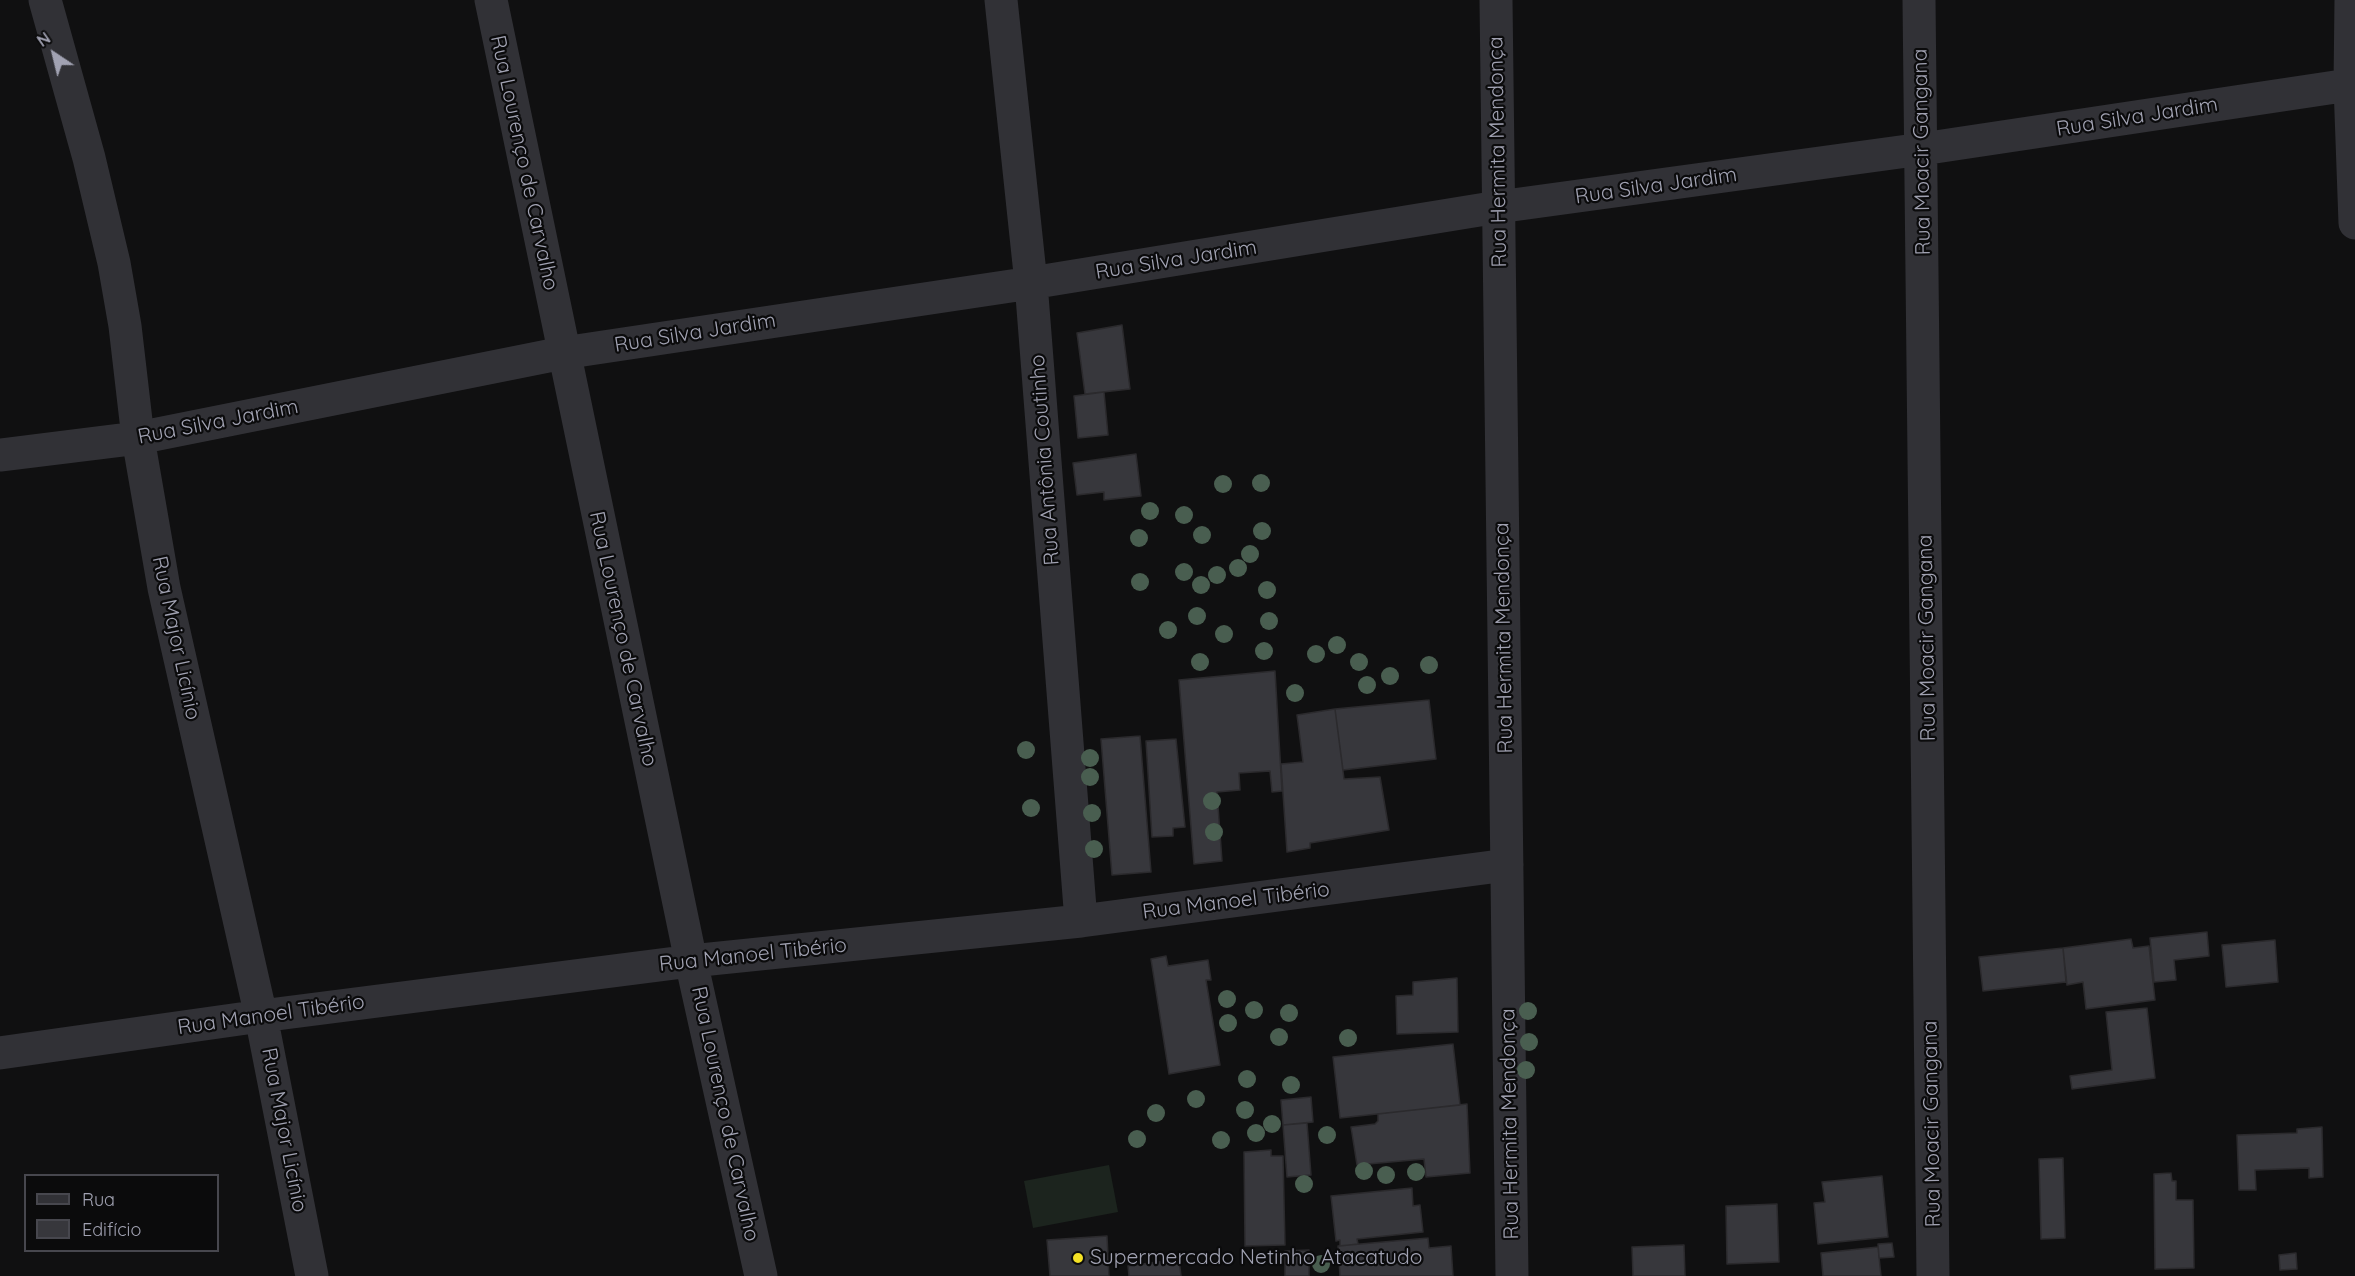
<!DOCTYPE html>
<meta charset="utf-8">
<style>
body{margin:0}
#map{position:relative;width:2355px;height:1276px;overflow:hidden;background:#101011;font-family:Quicksand,sans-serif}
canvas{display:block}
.legend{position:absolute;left:24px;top:1174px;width:195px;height:78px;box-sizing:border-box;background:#0b0b0c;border:2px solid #47474e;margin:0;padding:8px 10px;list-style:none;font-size:18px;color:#a1a2b2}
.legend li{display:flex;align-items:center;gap:12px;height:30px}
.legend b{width:30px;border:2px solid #47474e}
.north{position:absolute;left:24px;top:24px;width:60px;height:60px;-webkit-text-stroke:4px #0b0b0c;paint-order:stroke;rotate:325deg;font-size:16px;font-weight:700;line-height:24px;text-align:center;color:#a1a2b2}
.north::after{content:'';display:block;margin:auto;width:21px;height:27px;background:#a1a2b2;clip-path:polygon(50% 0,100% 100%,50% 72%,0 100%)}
</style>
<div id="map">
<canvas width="2355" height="1276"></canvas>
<ul class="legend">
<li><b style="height:8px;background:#313136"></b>Rua</li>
<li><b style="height:16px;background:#37373c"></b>Edifício</li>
</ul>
<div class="north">N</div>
</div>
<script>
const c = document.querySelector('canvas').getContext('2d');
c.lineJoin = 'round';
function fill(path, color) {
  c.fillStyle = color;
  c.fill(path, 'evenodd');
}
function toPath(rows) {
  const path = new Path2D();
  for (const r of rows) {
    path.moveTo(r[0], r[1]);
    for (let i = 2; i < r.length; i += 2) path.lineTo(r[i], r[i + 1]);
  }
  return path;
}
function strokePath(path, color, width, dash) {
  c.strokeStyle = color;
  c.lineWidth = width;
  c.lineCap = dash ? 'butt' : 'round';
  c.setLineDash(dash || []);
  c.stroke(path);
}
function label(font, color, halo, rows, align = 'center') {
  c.font = font + ' Quicksand,sans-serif';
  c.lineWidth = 4.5;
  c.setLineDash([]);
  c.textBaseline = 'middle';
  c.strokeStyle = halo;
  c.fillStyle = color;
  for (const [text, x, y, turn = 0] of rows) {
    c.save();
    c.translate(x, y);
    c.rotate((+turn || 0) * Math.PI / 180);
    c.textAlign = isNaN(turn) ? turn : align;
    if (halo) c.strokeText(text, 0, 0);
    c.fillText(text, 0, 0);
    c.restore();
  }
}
fill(toPath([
 [1109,1165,1118,1212,1033,1228,1024,1181]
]), '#1c241e');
const building = toPath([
 [1122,325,1130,389,1085,394,1077,333,1122,325],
 [1104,392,1108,435,1078,438,1074,396,1104,392],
 [1136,454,1141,496,1104,500,1104,492,1077,495,1073,463,1136,454],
 [1275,671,1282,791,1272,792,1270,771,1239,773,1240,790,1217,792,1222,861,1194,864,1179,680,1275,671],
 [1429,700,1436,759,1343,770,1335,709,1429,700],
 [1335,709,1344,779,1380,777,1389,830,1310,843,1310,848,1287,852,1281,764,1303,762,1297,715,1335,709],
 [1140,736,1151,872,1112,875,1101,739,1140,736],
 [1176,739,1185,827,1173,828,1173,836,1152,837,1146,741,1176,739],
 [2207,932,2209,956,2174,960,2176,980,2154,982,2150,938,2207,932],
 [2131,939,2133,948,2149,946,2155,1000,2086,1009,2083,982,2067,985,2063,948,2131,939],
 [2275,940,2278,982,2226,987,2222,945,2275,940],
 [2063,948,2066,982,1983,991,1979,957,2063,948],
 [1166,956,1168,966,1208,960,1211,980,1206,980,1220,1065,1169,1074,1151,959,1166,956],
 [1457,978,1458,1032,1397,1034,1396,996,1413,995,1413,982,1457,978],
 [2147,1008,2155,1078,2072,1089,2070,1076,2112,1070,2106,1012,2147,1008],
 [1453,1044,1460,1105,1340,1118,1333,1057,1453,1044],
 [1311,1097,1313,1122,1283,1125,1281,1100,1311,1097],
 [1467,1104,1470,1173,1426,1177,1424,1159,1357,1165,1351,1127,1375,1124,1378,1121,1378,1114,1467,1104],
 [1307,1123,1311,1175,1287,1177,1283,1125,1307,1123],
 [2322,1127,2323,1177,2309,1178,2309,1168,2255,1170,2256,1190,2239,1190,2237,1135,2297,1133,2297,1129,2322,1127],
 [1271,1150,1271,1156,1283,1156,1285,1245,1245,1246,1244,1152,1271,1150],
 [2063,1158,2065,1238,2041,1239,2039,1159,2063,1158],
 [2171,1173,2172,1181,2176,1181,2176,1200,2193,1200,2194,1268,2155,1269,2154,1174,2171,1173],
 [1882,1176,1888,1237,1818,1244,1814,1203,1825,1202,1822,1182,1882,1176],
 [1412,1188,1413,1206,1420,1205,1423,1232,1357,1239,1358,1244,1340,1246,1340,1240,1336,1241,1331,1196,1412,1188],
 [1777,1204,1779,1262,1727,1264,1726,1206,1777,1204],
 [1107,1236,1109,1276,1050,1276,1047,1240,1107,1236],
 [1428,1238,1429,1248,1451,1246,1453,1276,1340,1276,1338,1246,1428,1238],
 [1892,1243,1894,1257,1879,1258,1878,1244,1892,1243],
 [1684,1245,1685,1276,1633,1276,1632,1247,1684,1245],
 [1878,1247,1881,1276,1823,1276,1821,1253,1878,1247],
 [1309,1250,1309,1276,1285,1276,1285,1251,1309,1250],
 [2296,1253,2297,1269,2280,1270,2279,1255,2296,1253],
 [1179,1259,1181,1276,1129,1276,1128,1266,1179,1259]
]);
fill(building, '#37373c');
strokePath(building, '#2b2a2d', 1.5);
strokePath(toPath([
 [45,0,89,158,114,263,125,326,138,438,164,588,261,1016,312,1276],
 [491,0,691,961,761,1276],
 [1001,0,1031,283,1081,921],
 [1496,0,1512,1276],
 [1919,0,1933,1276],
 [2351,0,2350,85,2355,223],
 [0,455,138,438,563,353,1031,283,1498,207,1922,149,2355,84],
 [0,1053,261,1016,691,961,1081,921,1507,865]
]), '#313136', 33);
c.fillStyle = '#495e50';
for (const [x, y] of [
 [1261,483],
 [1223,484],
 [1150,511],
 [1184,515],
 [1262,531],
 [1202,535],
 [1139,538],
 [1250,554],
 [1238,568],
 [1184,572],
 [1217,575],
 [1140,582],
 [1201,585],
 [1267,590],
 [1197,616],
 [1269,621],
 [1168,630],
 [1224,634],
 [1337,645],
 [1264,651],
 [1316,654],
 [1200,662],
 [1359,662],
 [1429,665],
 [1390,676],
 [1367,685],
 [1295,693],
 [1026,750],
 [1090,758],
 [1090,777],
 [1212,801],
 [1031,808],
 [1092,813],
 [1214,832],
 [1094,849],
 [1227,999],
 [1254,1010],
 [1528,1011],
 [1289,1013],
 [1228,1023],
 [1279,1037],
 [1348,1038],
 [1529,1042],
 [1526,1070],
 [1247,1079],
 [1291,1085],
 [1196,1099],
 [1245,1110],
 [1156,1113],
 [1272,1124],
 [1256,1133],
 [1327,1135],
 [1137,1139],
 [1221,1140],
 [1364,1171],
 [1416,1172],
 [1386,1175],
 [1304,1184],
 [1321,1264]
]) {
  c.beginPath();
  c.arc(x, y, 9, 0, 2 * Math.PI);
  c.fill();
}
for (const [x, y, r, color] of [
 [1078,1258,6,"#f4e125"]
]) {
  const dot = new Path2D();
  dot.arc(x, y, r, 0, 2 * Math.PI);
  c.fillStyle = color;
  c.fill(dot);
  strokePath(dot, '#0b0b0c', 2);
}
label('21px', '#a1a2b2', '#0b0b0c', [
 ["Rua Silva Jardim",2137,117,-9],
 ["Rua Hermita Mendonça",1498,152,-91],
 ["Rua Moacir Gangana",1922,152,-91],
 ["Rua Lourenço de Carvalho",524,163,78],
 ["Rua Silva Jardim",1656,186,-8],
 ["Rua Silva Jardim",1176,260,-9],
 ["Rua Silva Jardim",695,333,-9],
 ["Rua Silva Jardim",218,422,-11],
 ["Rua Antônia Coutinho",1045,460,-94],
 ["Rua Major Licínio",176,638,78],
 ["Rua Hermita Mendonça",1504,638,-91],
 ["Rua Moacir Gangana",1927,638,-91],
 ["Rua Lourenço de Carvalho",623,639,78],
 ["Rua Manoel Tibério",1236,901,-7],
 ["Rua Manoel Tibério",753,955,-6],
 ["Rua Manoel Tibério",271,1015,-8],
 ["Rua Lourenço de Carvalho",725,1114,78],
 ["Rua Hermita Mendonça",1510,1124,-91],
 ["Rua Moacir Gangana",1932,1124,-91],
 ["Rua Major Licínio",284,1130,79]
]);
label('21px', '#a1a2b2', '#0b0b0c', [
 ["Supermercado Netinho Atacatudo",1090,1258]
], 'left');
</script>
